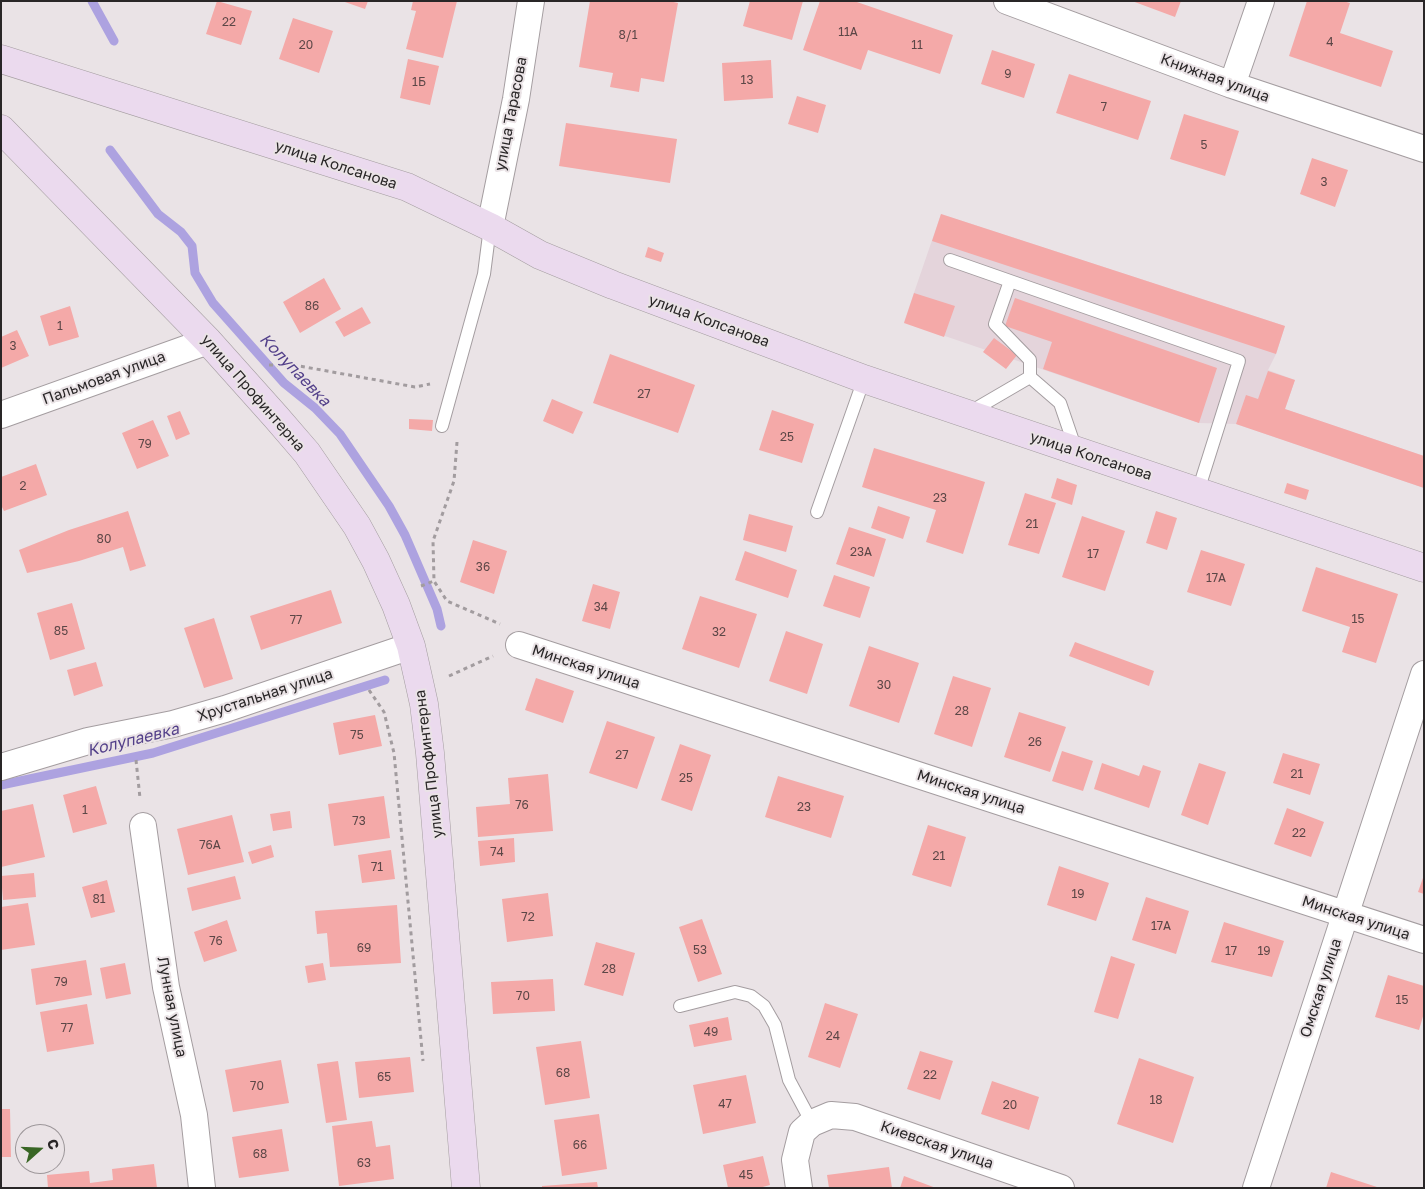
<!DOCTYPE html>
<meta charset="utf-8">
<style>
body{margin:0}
#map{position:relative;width:1425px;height:1189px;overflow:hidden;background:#eae3e6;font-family:"Golos Text",sans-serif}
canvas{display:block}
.frame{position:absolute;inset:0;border:2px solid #292627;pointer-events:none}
.north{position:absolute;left:15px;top:1124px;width:50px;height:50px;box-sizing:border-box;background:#eae3e6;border:1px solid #9d979a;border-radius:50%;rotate:70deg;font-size:14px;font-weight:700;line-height:20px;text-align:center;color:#292627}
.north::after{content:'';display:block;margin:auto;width:18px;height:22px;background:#396625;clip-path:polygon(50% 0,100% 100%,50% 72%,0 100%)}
</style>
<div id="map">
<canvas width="1425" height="1189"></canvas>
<div class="frame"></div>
<div class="north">С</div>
</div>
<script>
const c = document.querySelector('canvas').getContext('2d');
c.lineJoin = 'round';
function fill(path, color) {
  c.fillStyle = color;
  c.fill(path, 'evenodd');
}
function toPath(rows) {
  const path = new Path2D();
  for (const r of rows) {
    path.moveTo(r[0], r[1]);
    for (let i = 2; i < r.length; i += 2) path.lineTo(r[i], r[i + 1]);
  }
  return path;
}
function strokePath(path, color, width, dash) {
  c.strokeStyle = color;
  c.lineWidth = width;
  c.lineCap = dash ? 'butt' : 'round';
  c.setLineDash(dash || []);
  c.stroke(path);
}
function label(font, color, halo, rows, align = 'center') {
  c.font = font + ' "Golos Text",sans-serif';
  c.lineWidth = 4;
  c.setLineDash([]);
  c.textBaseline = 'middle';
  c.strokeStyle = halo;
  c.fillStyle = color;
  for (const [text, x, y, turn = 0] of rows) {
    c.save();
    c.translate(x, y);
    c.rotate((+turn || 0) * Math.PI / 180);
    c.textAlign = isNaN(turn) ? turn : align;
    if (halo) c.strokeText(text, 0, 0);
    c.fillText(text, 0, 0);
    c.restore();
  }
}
fill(toPath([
 [941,214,1285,326,1276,354,1268,370,1295,380,1285,409,1424,456,1424,488,1236,424,1199,423,904,322]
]), '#e4d4db');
strokePath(toPath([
 [92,1,114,41],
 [110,150,158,214,181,232,192,246,195,273,213,303,284,383,315,408,340,434,389,506,405,535,437,609,441,626],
 [1,785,153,753,385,680]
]), '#ada2e0', 9);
fill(toPath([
 [217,1,252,11,241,45,206,34],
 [342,1,368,1,365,9],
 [413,1,457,1,443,58,406,49,416,11,411,10],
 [590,1,669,1,678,3,664,82,641,78,639,92,610,87,613,73,579,67],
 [750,1,803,1,792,40,743,26],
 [820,1,854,1,953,35,940,74,868,50,861,70,803,50],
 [1132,1,1181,1,1175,17],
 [1307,1,1343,1,1350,3,1340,33,1393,51,1381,87,1289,56],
 [293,18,333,31,319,73,279,59],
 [992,50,1035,64,1024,98,981,84],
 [408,59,439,66,430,105,400,98],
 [771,60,773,98,724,101,722,63],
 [1069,74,1151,101,1138,140,1056,113],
 [797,96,826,105,818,133,788,124],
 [1184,114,1239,131,1225,176,1170,159],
 [566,123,677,139,670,183,559,166],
 [1312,158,1348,170,1335,207,1300,194],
 [941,214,1285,326,1276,354,932,241],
 [648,247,664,253,661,262,645,257],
 [324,278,341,309,300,333,283,302],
 [914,293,955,306,944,337,904,323],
 [1015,298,1217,368,1199,423,1043,369,1052,342,1005,326],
 [70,306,79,337,49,346,40,316],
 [362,307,371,323,344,337,335,322],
 [17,330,29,356,1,368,1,337],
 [994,338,1017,355,1006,369,983,352],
 [610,354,695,385,678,433,593,403],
 [1268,371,1295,380,1285,409,1424,456,1424,488,1236,424,1246,395,1258,399],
 [552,399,583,412,573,434,543,421],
 [772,410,814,424,802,463,759,450],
 [180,411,190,434,176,440,167,416],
 [409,419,433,420,432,431,409,429],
 [153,420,169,456,137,469,122,433],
 [874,448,985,482,963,554,926,542,936,510,862,487],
 [36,464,47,495,4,511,1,505,1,477],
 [1057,478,1077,485,1072,505,1051,498],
 [1287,483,1309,490,1306,500,1284,493],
 [1025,493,1056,503,1039,554,1008,545],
 [878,506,910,517,903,539,871,528],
 [128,511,146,566,130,571,123,547,79,561,27,573,19,550,69,530],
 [1156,511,1177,518,1167,550,1146,543],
 [749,514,793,526,786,552,743,540],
 [1082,516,1125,531,1105,591,1062,577],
 [849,527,886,539,874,577,836,564],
 [473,540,507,551,494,594,460,582],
 [1201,550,1245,564,1231,606,1187,592],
 [745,551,797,570,788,598,735,580],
 [1316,567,1398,594,1376,663,1342,652,1350,627,1302,611],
 [834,575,870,587,860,618,823,606],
 [593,584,620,592,610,629,582,621],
 [331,590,342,623,261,650,250,616],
 [700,596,757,614,739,668,682,649],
 [72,603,85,649,50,660,37,613],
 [214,618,233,679,204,688,184,628],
 [786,631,823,644,807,694,769,681],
 [1075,642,1154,671,1149,686,1069,656],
 [869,646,919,663,899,723,849,706],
 [96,662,103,686,74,696,67,670],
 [953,676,991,688,972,747,934,734],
 [536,678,574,691,563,723,525,710],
 [1019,712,1066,727,1050,772,1004,757],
 [375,715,382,746,339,755,333,723],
 [607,721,655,737,637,789,589,773],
 [680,744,711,755,692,811,661,800],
 [1062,751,1093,761,1083,791,1052,781],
 [1283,753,1320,764,1310,795,1273,783],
 [1102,763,1139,776,1143,765,1161,771,1149,808,1094,789],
 [1199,763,1226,772,1208,825,1181,815],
 [548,774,553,831,478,837,476,807,510,804,508,778],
 [778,776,844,796,831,838,765,817],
 [96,786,107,824,73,833,63,795],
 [384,796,390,838,334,846,328,804],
 [33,804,45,857,1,867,1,811],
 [1287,808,1324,822,1311,857,1274,844],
 [290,811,292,828,273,831,270,814],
 [232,815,244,862,188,875,177,829],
 [928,825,966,837,951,887,912,875],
 [514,838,515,862,480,866,478,841],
 [271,845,274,857,252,864,248,852],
 [391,850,395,879,362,883,358,855],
 [1059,866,1109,883,1096,921,1047,905],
 [34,873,36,897,3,900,1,876],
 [1424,875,1424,894,1418,892],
 [235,876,241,899,192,911,187,888],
 [107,880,115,912,91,918,82,887],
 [548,893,553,936,507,942,502,899],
 [1146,897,1189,911,1176,954,1132,940],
 [28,903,35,945,1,950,1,907],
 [397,905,401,963,330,967,327,933,317,934,315,911],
 [702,919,722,974,698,982,679,927],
 [227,920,237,951,204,962,194,932],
 [1224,922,1284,941,1272,977,1211,962],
 [596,942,635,953,623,996,584,985],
 [1111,956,1135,964,1118,1019,1094,1012],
 [86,960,92,995,36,1005,31,969],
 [125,963,131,994,106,999,100,968],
 [323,963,326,980,308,983,305,966],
 [1388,975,1424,986,1424,1013,1419,1030,1375,1017],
 [553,979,555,1011,493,1014,491,982],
 [825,1003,858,1014,840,1068,808,1057],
 [87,1004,94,1044,47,1052,40,1012],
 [728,1017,732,1040,694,1047,689,1025],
 [581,1041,590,1098,545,1105,536,1047],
 [920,1051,953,1061,940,1100,907,1089],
 [410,1057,414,1092,359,1098,355,1062],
 [1139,1058,1194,1077,1173,1143,1117,1124],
 [281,1060,289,1103,233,1112,225,1070],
 [338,1061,347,1120,326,1123,317,1064],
 [746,1075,756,1123,703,1134,693,1085],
 [992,1081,1039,1097,1029,1130,981,1114],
 [1,1109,10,1109,11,1157,1,1157],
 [599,1114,607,1169,562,1176,554,1120],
 [372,1121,376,1147,390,1145,394,1179,339,1186,332,1126],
 [282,1129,289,1171,239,1178,232,1137],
 [763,1156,770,1185,759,1188,728,1188,723,1165],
 [154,1164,157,1188,48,1188,47,1175,89,1171,90,1183,113,1180,112,1169],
 [889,1167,892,1188,829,1188,827,1175],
 [1331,1172,1377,1187,1377,1188,1326,1188],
 [904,1176,936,1188,900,1188],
 [597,1182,598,1188,542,1188,542,1186]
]), '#f4a9a8');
const lane = toPath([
 [950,260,1239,361,1198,491],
 [1010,281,995,324,1030,360,1030,377,1060,403,1076,450],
 [970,412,1030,377],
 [442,426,484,274,490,227],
 [817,512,864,379],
 [680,1006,735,992,751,996,764,1006,775,1025,789,1080,812,1123]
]);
const street = toPath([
 [1007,1,1232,85,1424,149],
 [1232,85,1261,1],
 [490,227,516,99,531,1],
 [1,415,208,341],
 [519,645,1424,940],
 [1,767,88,741,173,724,225,709,411,646],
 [143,826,166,987,194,1115,202,1188],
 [799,1188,795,1160,802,1132,812,1123,831,1115,855,1117,1061,1188],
 [1256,1188,1424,674]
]);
const secondary = toPath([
 [1,59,407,187,490,227,540,255,613,285,864,379,1424,568],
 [1,129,208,341,276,417,307,453,357,526,376,561,396,605,411,646,418,677,424,704,430,753,466,1188]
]);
strokePath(lane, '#a49da0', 14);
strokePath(street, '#a49da0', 28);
strokePath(secondary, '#a49da0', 29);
strokePath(toPath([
 [269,365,294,365,415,387,430,384],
 [457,442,454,481,433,541,434,581,447,601,500,624],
 [421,586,434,581],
 [449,676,493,656],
 [369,690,384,712,394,753,423,1061],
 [136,760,140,798]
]), '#a29c9f', 3, [4, 4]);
strokePath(lane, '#fff', 12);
strokePath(street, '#fff', 26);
strokePath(secondary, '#ebdaee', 28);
label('12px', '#5c4747', null, [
 ["22",229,22],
 ["11А",848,32],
 ["8/1",628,35],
 ["4",1330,42],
 ["20",306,45],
 ["11",917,45],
 ["9",1008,74],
 ["13",747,80],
 ["1Б",419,82],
 ["7",1104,107],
 ["5",1204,145],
 ["3",1324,182],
 ["86",312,306],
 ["1",60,326],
 ["3",13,346],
 ["27",644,394],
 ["25",787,437],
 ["79",145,444],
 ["2",23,486],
 ["23",940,498],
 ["21",1032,524],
 ["80",104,539],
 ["23А",861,552],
 ["17",1093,554],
 ["36",483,567],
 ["17А",1216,578],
 ["34",601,607],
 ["15",1358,619],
 ["77",296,620],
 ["85",61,631],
 ["32",719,632],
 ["30",884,685],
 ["28",962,711],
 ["75",357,735],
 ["26",1035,742],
 ["27",622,755],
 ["21",1297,774],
 ["25",686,778],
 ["76",522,805],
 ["23",804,807],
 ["1",85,810],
 ["73",359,821],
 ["22",1299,833],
 ["76А",210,845],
 ["74",497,852],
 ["21",939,856],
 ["71",377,867],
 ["19",1078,894],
 ["81",99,899],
 ["72",528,917],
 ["17А",1161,926],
 ["76",216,941],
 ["69",364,948],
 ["53",700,950],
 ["17",1231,951],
 ["19",1264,951],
 ["28",609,969],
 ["79",61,982],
 ["70",523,996],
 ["15",1402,1000],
 ["77",67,1028],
 ["49",711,1032],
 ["24",833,1036],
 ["68",563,1073],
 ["22",930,1075],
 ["65",384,1077],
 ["70",257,1086],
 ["18",1156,1100],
 ["47",725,1104],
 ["20",1010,1105],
 ["66",580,1145],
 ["68",260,1154],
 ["63",364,1163],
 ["45",746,1175]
]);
label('15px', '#292627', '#eae3e6', [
 ["Книжная улица",1215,78,20],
 ["улица Тарасова",511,114,-79],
 ["улица Колсанова",336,165,18],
 ["улица Колсанова",709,321,20],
 ["Пальмовая улица",104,378,-20],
 ["улица Профинтерна",253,393,49],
 ["улица Колсанова",1091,456,18],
 ["Минская улица",586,667,18],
 ["Хрустальная улица",265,695,-18],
 ["улица Профинтерна",429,764,-97],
 ["Минская улица",971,792,18],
 ["Минская улица",1356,918,18],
 ["Омская улица",1321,988,-72],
 ["Лунная улица",172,1007,79],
 ["Киевская улица",937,1145,19]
]);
label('italic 16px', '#523f89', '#eae3e6', [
 ["Колупаевка",295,370,46],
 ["Колупаевка",133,740,-14]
]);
</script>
